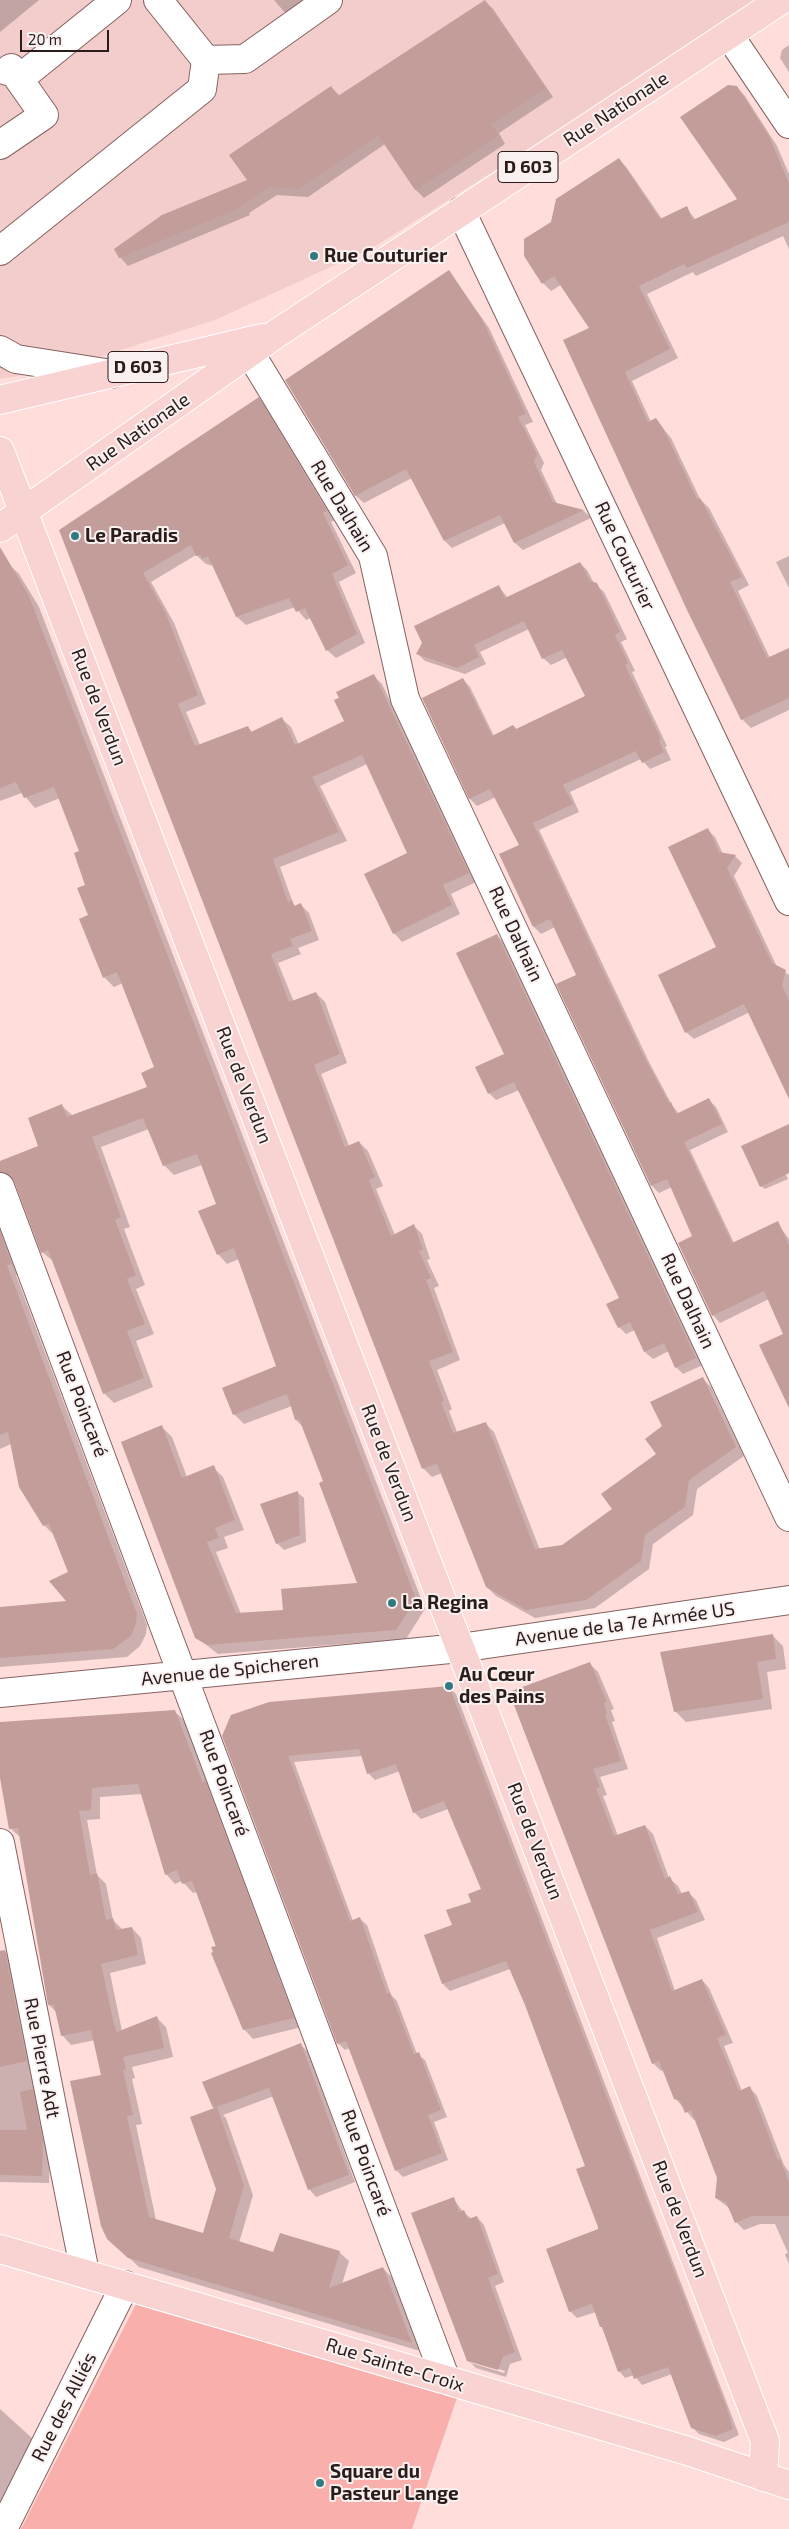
<!DOCTYPE html>
<meta charset="utf-8">
<style>
body{margin:0}
#map{position:relative;width:789px;height:2529px;overflow:hidden;background:#fedddb;font-family:"Exo 2",sans-serif}
canvas{display:block}
.scale{position:absolute;left:20px;top:30px;width:89px;height:22px;box-sizing:border-box;border:2px solid #2b1c1c;border-top:0;padding-left:6px;font-size:15px;line-height:18px;white-space:nowrap;color:#2b1c1c;-webkit-text-stroke:4px #f9f1f0;paint-order:stroke}
</style>
<div id="map">
<canvas width="789" height="2529"></canvas>
<div class="scale">20 m</div>
</div>
<script>
const c = document.querySelector('canvas').getContext('2d');
c.lineJoin = 'round';
function fill(path, color) {
  c.fillStyle = color;
  c.fill(path, 'evenodd');
}
function toPath(rows) {
  const path = new Path2D();
  for (const r of rows) {
    path.moveTo(r[0], r[1]);
    for (let i = 2; i < r.length; i += 2) path.lineTo(r[i], r[i + 1]);
  }
  return path;
}
function strokePath(path, color, width, dash) {
  c.strokeStyle = color;
  c.lineWidth = width;
  c.lineCap = dash ? 'butt' : 'round';
  c.setLineDash(dash || []);
  c.stroke(path);
}
function label(font, color, halo, rows, align = 'center') {
  c.font = font + ' "Exo 2",sans-serif';
  c.lineWidth = 4;
  c.setLineDash([]);
  c.textBaseline = 'middle';
  c.strokeStyle = halo;
  c.fillStyle = color;
  for (const [text, x, y, turn = 0] of rows) {
    c.save();
    c.translate(x, y);
    c.rotate((+turn || 0) * Math.PI / 180);
    c.textAlign = isNaN(turn) ? turn : align;
    if (halo) c.strokeText(text, 0, 0);
    c.fillText(text, 0, 0);
    c.restore();
  }
}
fill(toPath([
 [0,0,764,0,374,247,215,320,61,369,0,379]
]), '#f3cdcb');
fill(toPath([
 [138,2300,459,2392,412,2529,21,2529]
]), '#f9afac');
fill(toPath([
 [0,0,39,0,0,32],
 [274,0,326,0,293,22],
 [485,1,493,9,553,97,499,133,505,144,424,198,416,190,385,144,308,197,277,195,249,213,250,215,128,266,120,257,249,181,331,87,340,96],
 [789,45,789,72,780,58,782,50],
 [737,87,745,96,777,146,789,174,789,249,783,236,696,276,693,272,647,294,678,358,632,381,651,422,656,420,671,438,700,499,709,508,749,585,738,591,770,658,789,682,789,710,751,728,742,719,590,328,561,285,551,291,543,283,552,223,619,159,627,168,662,219,686,208,696,220,739,200],
 [449,272,489,328,533,422,525,425,544,463,541,470,557,504,584,511,591,518,523,550,515,543,505,523,452,548,445,541,412,478,364,503,356,496,286,380],
 [258,399,267,407,335,520,331,522,356,573,339,582,365,643,336,658,327,650,311,618,306,620,295,607,246,625,237,617,214,566,206,564,196,555,151,582,174,623,206,704,186,712,200,745,248,728,253,733,282,719,291,727,299,745,346,721,374,676,382,684,476,882,451,894,460,914,402,942,394,933,408,854,367,764,320,786,347,841,280,867,293,903,296,907,301,905,309,913,319,940,298,948,301,954,278,963,294,1002,316,993,325,1002,347,1063,321,1074,349,1146,359,1142,368,1151,383,1186,376,1189,395,1235,414,1226,422,1234,430,1259,427,1260,439,1286,434,1288,460,1360,437,1370,452,1409,449,1411,457,1432,485,1423,494,1432,540,1550,562,1547,614,1509,658,1454,703,1379,711,1387,744,1456,697,1489,693,1515,653,1544,649,1569,595,1608,535,1618,496,1596,487,1587,442,1473,432,1477,423,1468,61,530],
 [789,556,789,588,776,562],
 [580,563,587,570,594,583,604,592,627,639,621,642,635,671,632,672,667,746,665,747,671,760,650,769,641,759,570,792,579,812,539,830,649,1062,672,1105,679,1114,709,1100,716,1107,728,1132,690,1150,734,1243,777,1223,789,1239,789,1402,785,1334,769,1299,720,1323,713,1315,694,1236,672,1187,659,1193,652,1186,558,985,578,975,555,927,541,934,534,927,500,855,520,845,496,797,477,806,470,799,423,698,463,679,470,687,494,736,513,726,517,730,587,696,568,657,551,665,543,658,529,629,480,652,486,664,465,674,425,661,418,654,499,587,508,598],
 [9,564,19,574,39,607,425,1609,406,1639,218,1654,196,1637,162,1427,172,1437,187,1477,213,1467,223,1477,244,1530,224,1537,228,1548,216,1552,241,1614,284,1611,359,1584,324,1482,303,1427,296,1420,292,1406,244,1424,234,1414,278,1367,239,1259,227,1264,218,1254,217,1205,202,1165,174,1175,164,1165,149,1129,101,1147,130,1227,124,1229,145,1285,136,1289,154,1334,136,1341,153,1387,114,1403,104,1393,53,1261,42,1252,16,1182,5,1182,0,1185,0,1162,39,1146,62,1106,72,1115,148,1088,155,1068,123,983,114,987,104,977,90,916,81,851,60,798,35,808,22,793,0,801,0,570],
 [707,829,715,837,723,854,735,856,742,863,734,876,777,967,789,975,789,1096,750,1012,694,1039,686,1032,717,948],
 [497,935,504,943,703,1365,683,1374,676,1367,669,1351,653,1359,645,1352,635,1330,626,1334,619,1327,620,1298,519,1090,496,1100,489,1093,505,1055],
 [769,1139,788,1179,765,1189,761,1186],
 [0,1213,21,1274,16,1275,147,1625,146,1634,140,1646,127,1657,0,1667,0,1608,69,1602,69,1573,54,1535,44,1525,11,1444,0,1449],
 [297,1492,304,1498,306,1542,284,1550,277,1543],
 [772,1635,783,1646,786,1669,767,1672,772,1709,686,1722,675,1711],
 [590,1664,598,1672,614,1709,611,1710,615,1721,612,1722,628,1769,600,1777,607,1795,603,1796,618,1836,645,1826,653,1834,669,1878,678,1886,682,1894,688,1892,696,1900,705,1920,657,1938,675,1991,702,1980,709,1988,733,2043,724,2046,742,2091,750,2088,757,2096,784,2165,789,2172,789,2264,785,2254,788,2253,775,2224,760,2224,744,2230,736,2222,729,2208,716,2198,719,2178,696,2119,694,2120,675,2098,664,2070,661,2071,653,2063,510,1692],
 [449,1688,456,1694,739,2435,724,2442,699,2434,692,2427,672,2374,642,2385,634,2375,625,2378,619,2371,596,2312,577,2318,570,2311,599,2230,587,2167,526,2005,510,1969,450,1991,443,1984,425,1936,454,1926,483,1890,448,1809,421,1819,414,1812,400,1771,375,1780,368,1773,362,1756,294,1762,353,1921,360,1919,367,1925,391,1995,397,2001,417,2054,425,2060,447,2117,434,2122,448,2160,403,2177,396,2170,350,2048,345,2050,338,2043,223,1736],
 [174,1711,184,1720,208,1784,214,1790,302,2027,253,2039,244,2029,197,1892,193,1893,182,1881,175,1884,166,1874,142,1794,100,1797,100,1819,87,1820,97,1875,106,1884,113,1920,122,1929,132,1928,141,1938,146,1964,110,1973,122,2031,157,2018,166,2027,173,2057,132,2067,135,2078,132,2079,142,2124,136,2125,156,2220,203,2235,217,2189,215,2109,204,2082,301,2045,308,2052,355,2182,316,2197,309,2189,274,2096,223,2115,226,2118,253,2195,239,2243,274,2254,339,2252,349,2261,342,2284,383,2268,392,2278,420,2351,139,2267,108,2238,103,2076,95,2040,71,2045,62,2035,57,2013,49,2005,20,1837,10,1828,0,1775,0,1724],
 [0,1952,5,1952,12,1959,50,2148,49,2183,0,2182],
 [453,2198,463,2212,472,2219,477,2217,484,2225,504,2282,495,2286,522,2360,510,2364,506,2377,476,2368,468,2360],
 [471,2361,505,2371,504,2373,471,2363],
 [0,2409,33,2439,23,2457,29,2463,0,2529]
]), '#0003');
fill(toPath([
 [485,0,545,88,491,124,498,135,415,190,378,135,299,189,269,187,242,205,242,207,119,258,114,249,162,215,247,180,229,155,331,86,338,96],
 [728,85,737,86,769,136,789,183,789,222,687,268,684,264,639,286,670,349,625,372,648,422,656,418,663,428,697,499,700,498,742,577,730,582,767,658,789,648,789,698,741,720,687,610,563,340,589,328,554,276,542,284,524,256,524,239,551,222,556,199,619,158,660,219,687,206,693,220,737,199,680,117],
 [449,270,482,319,526,414,518,417,537,454,534,462,553,502,584,510,514,543,500,515,444,541,406,469,355,496,285,380],
 [259,397,327,511,323,513,348,565,332,574,357,634,326,651,305,608,296,612,289,598,236,617,208,556,202,559,200,555,196,556,191,545,143,573,166,614,198,695,178,704,195,746,248,726,251,732,282,717,295,745,344,721,334,700,339,698,336,692,374,674,469,873,443,885,452,905,393,934,364,874,407,853,362,755,312,777,339,832,273,859,288,902,292,900,294,906,301,903,312,931,290,939,293,946,271,954,289,1002,316,992,340,1054,314,1065,345,1147,359,1141,375,1177,369,1180,391,1236,414,1224,423,1250,419,1251,431,1278,426,1280,453,1352,429,1361,444,1401,441,1402,453,1433,486,1422,535,1549,562,1545,612,1509,601,1494,656,1454,645,1439,662,1426,650,1402,703,1377,736,1447,689,1480,685,1507,645,1535,641,1561,586,1600,526,1610,486,1587,437,1464,422,1469,59,530],
 [0,547,29,596,416,1599,396,1630,207,1645,195,1638,121,1442,162,1425,182,1478,214,1465,235,1520,215,1528,219,1538,207,1542,236,1613,283,1610,281,1589,357,1583,319,1483,323,1481,299,1419,295,1420,287,1394,233,1415,222,1388,276,1366,234,1248,217,1255,198,1211,216,1204,197,1154,163,1166,143,1118,92,1137,121,1217,115,1220,136,1275,127,1279,145,1324,127,1331,144,1378,103,1394,48,1250,41,1253,14,1181,10,1175,0,1172,0,1161,38,1146,28,1118,62,1104,67,1117,147,1087,141,1073,154,1067,117,972,103,978,79,919,88,915,77,888,85,885,74,853,79,851,54,787,24,798,16,782,0,788],
 [580,562,590,581,597,583,620,632,615,635,628,663,625,665,661,739,659,740,664,752,642,763,636,751,563,785,573,804,533,823,642,1053,669,1103,671,1102,676,1114,709,1098,722,1124,684,1142,732,1243,778,1221,789,1245,789,1408,759,1345,783,1334,764,1291,712,1316,678,1243,692,1236,667,1179,651,1186,556,984,576,975,550,919,533,927,499,854,519,845,490,789,469,799,422,698,463,678,492,736,513,725,516,729,585,696,562,650,542,659,524,621,474,645,479,657,457,668,416,654,422,643,414,626,499,585,505,598],
 [708,828,719,852,736,855,727,868,772,963,786,970,782,985,789,1001,789,1099,744,1004,685,1033,658,975,716,947,668,847],
 [497,934,696,1358,675,1368,664,1343,644,1352,630,1322,618,1328,606,1304,619,1298,514,1082,488,1094,475,1067,504,1054,456,953],
 [789,1124,789,1173,760,1187,741,1146],
 [0,1232,12,1264,7,1265,137,1614,136,1624,131,1636,113,1649,0,1658,0,1607,66,1601,49,1581,68,1572,49,1524,43,1526,19,1487,8,1432,0,1435],
 [298,1491,300,1535,276,1544,260,1504],
 [773,1634,776,1659,757,1662,763,1699,674,1712,660,1652],
 [590,1662,607,1702,604,1703,607,1713,605,1714,621,1761,593,1769,600,1787,596,1788,614,1836,645,1825,665,1879,670,1876,678,1894,689,1891,698,1912,650,1930,672,1991,702,1979,726,2035,717,2038,739,2091,750,2086,778,2160,780,2159,789,2182,789,2216,752,2216,735,2223,726,2202,715,2198,717,2178,691,2110,685,2113,680,2101,674,2099,659,2061,652,2064,509,1692],
 [449,1686,727,2409,733,2429,716,2436,691,2428,668,2367,634,2379,630,2368,618,2372,602,2327,600,2327,592,2304,569,2312,546,2249,598,2229,598,2227,576,2169,585,2166,525,2005,506,1961,442,1984,424,1935,452,1925,446,1910,471,1902,468,1894,481,1889,444,1801,413,1813,396,1764,367,1774,359,1749,288,1756,350,1921,360,1917,387,1994,390,1992,414,2054,419,2052,441,2110,428,2115,442,2153,395,2171,346,2041,337,2044,222,1736,231,1715,269,1702],
 [175,1710,203,1783,205,1779,294,2018,243,2030,211,1953,213,1952,211,1947,216,1946,192,1881,182,1884,177,1870,165,1875,138,1784,92,1788,91,1810,79,1811,90,1875,97,1873,106,1920,113,1918,116,1930,132,1927,138,1955,101,1964,114,2024,117,2032,157,2016,164,2048,123,2057,126,2069,123,2070,133,2115,127,2116,149,2217,203,2233,216,2189,190,2117,217,2107,244,2185,229,2238,273,2252,280,2233,340,2251,329,2288,383,2267,412,2343,128,2258,107,2239,101,2226,70,2081,101,2075,91,2030,61,2036,54,2005,48,2005,18,1828,9,1829,0,1778,0,1722],
 [5,1950,27,2061,0,2067,0,1951],
 [301,2043,349,2175,308,2190,269,2088,213,2108,202,2082],
 [33,2089,43,2140,42,2176,0,2175,0,2130,27,2130,20,2092],
 [454,2197,459,2212,464,2210,468,2219,477,2216,498,2274,488,2278,515,2352,503,2357,498,2370,467,2361,411,2213]
]), '#c39d9a');
const minor = toPath([
 [729,35,789,124],
 [206,60,245,59,328,0],
 [19,79,117,0],
 [0,145,44,115,11,68,7,71],
 [461,211,789,901],
 [0,251,202,89,206,60,158,0],
 [0,350,16,359,112,374],
 [250,353,373,556,405,699,789,1517],
 [0,1187,446,2380],
 [0,1693,460,1648,789,1600],
 [0,1843,85,2273],
 [3,2529,125,2285]
]);
const major = toPath([
 [0,400,262,338],
 [0,451,765,2441,763,2477],
 [0,528,276,334,781,0],
 [0,2249,688,2451,789,2485]
]);
strokePath(minor, '#856260', 30);
strokePath(major, '#fff', 30);
strokePath(minor, '#fff', 28);
strokePath(major, '#f8d3d1', 28);
for (const [x, y, r, color] of [
 [314,256,5,"#317a80"],
 [75,536,5,"#317a80"],
 [392,1603,5,"#317a80"],
 [449,1686,5,"#317a80"],
 [320,2483,5,"#317a80"]
]) {
  const dot = new Path2D();
  dot.arc(x, y, r, 0, 2 * Math.PI);
  c.fillStyle = color;
  c.fill(dot);
  strokePath(dot, '#f9f1f0', 2);
}
for (const [x, y, w] of [
 [528,167,60],
 [138,367,60]
]) {
  const box = new Path2D();
  box.roundRect(x - w / 2, y - 15.5, w, 31, 4);
  c.fillStyle = '#f9f1f0';
  c.fill(box);
  strokePath(box, '#2b1c1c', 1);
}
label('bold 18px', '#2b1c1c', null, [
 ["D 603",528,167],
 ["D 603",138,367]
]);
label('19px', '#2b1c1c', '#f9f1f0', [
 ["Rue Nationale",616,109,-33],
 ["Rue Nationale",138,432,-35],
 ["Rue Dalhain",342,506,59],
 ["Rue Couturier",625,556,65],
 ["Rue de Verdun",99,707,69],
 ["Rue Dalhain",516,934,65],
 ["Rue de Verdun",244,1085,69],
 ["Rue Dalhain",688,1301,65],
 ["Rue Poincaré",82,1404,69],
 ["Rue de Verdun",389,1463,69],
 ["Avenue de la 7e Armée US",625,1624,-8],
 ["Avenue de Spicheren",230,1670,-6],
 ["Rue Poincaré",224,1783,70],
 ["Rue de Verdun",535,1841,69],
 ["Rue Pierre Adt",42,2058,79],
 ["Rue Poincaré",366,2163,70],
 ["Rue de Verdun",680,2219,69],
 ["Rue Sainte-Croix",395,2365,17],
 ["Rue des Alliés",64,2407,-63]
]);
label('bold 19px', '#2b1c1c', '#f9f1f0', [
 ["Rue Couturier",324,256],
 ["Le Paradis",85,536],
 ["La Regina",402,1603],
 ["Au Cœur",459,1675],
 ["des Pains",459,1697],
 ["Square du",330,2472],
 ["Pasteur Lange",330,2494]
], 'left');
</script>
